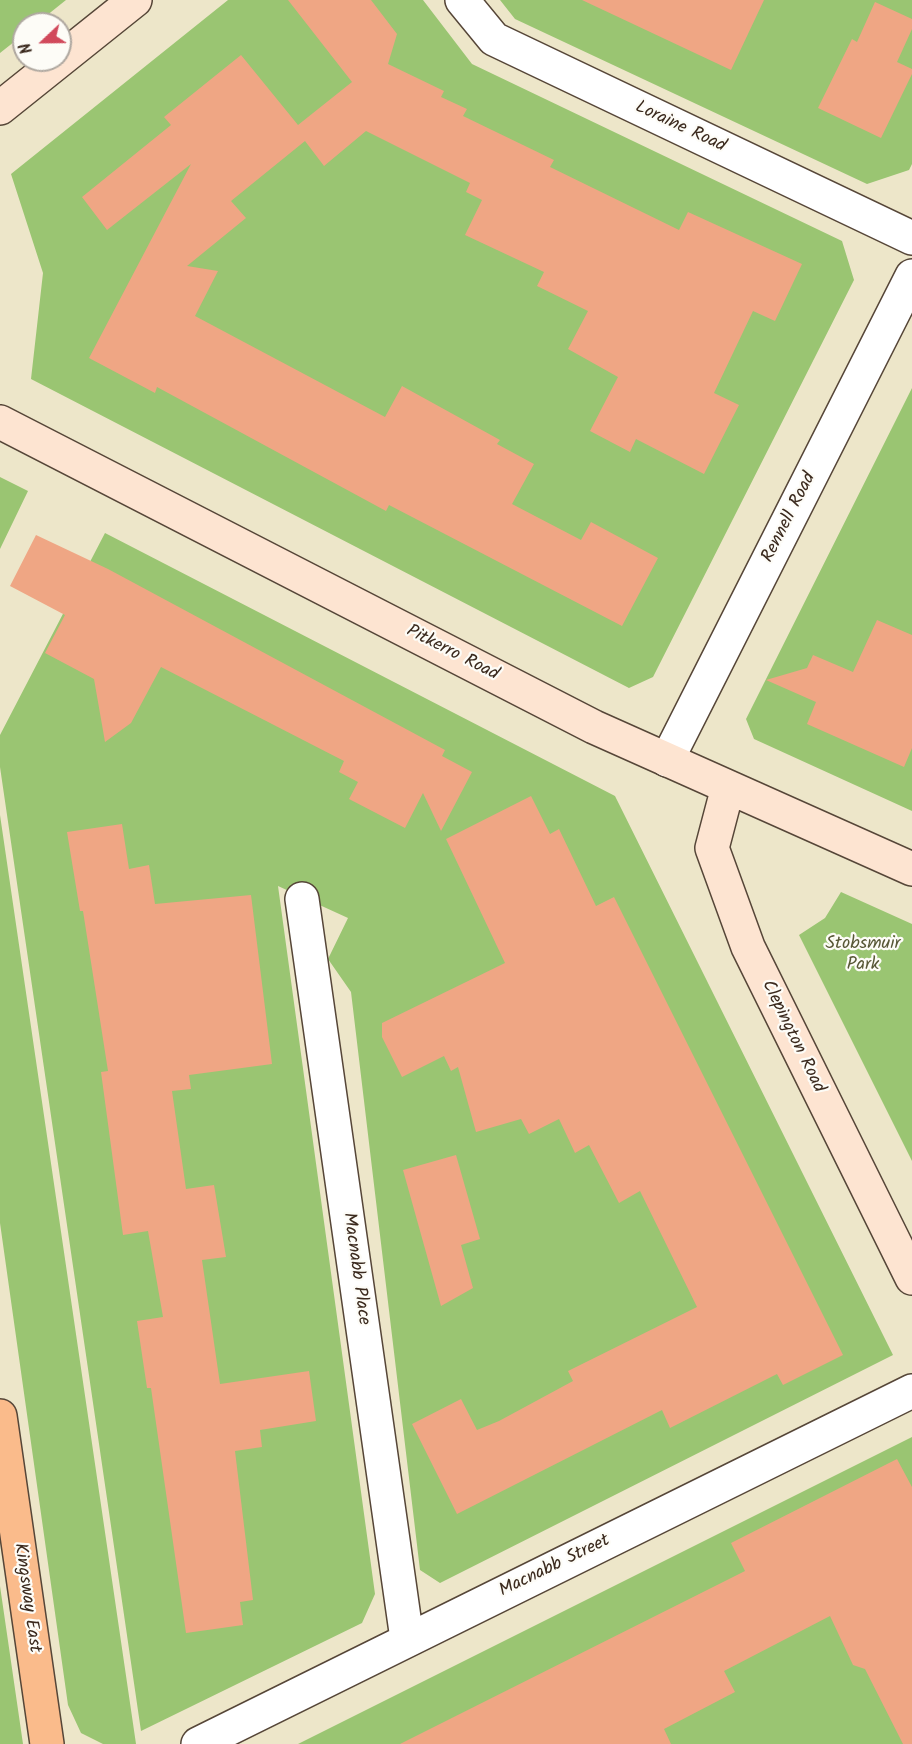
<!DOCTYPE html>
<style>
body{margin:0}
#map{position:relative;width:912px;height:1744px;overflow:hidden;background:#ede6c9;font-family:Kalam,sans-serif}
canvas{display:block}
.north{position:absolute;left:12px;top:12px;width:60px;height:60px;box-sizing:border-box;background:#fdfcf7;border:2px solid #afa8a0;border-radius:50%;rotate:248deg;font-size:16px;font-weight:700;line-height:24px;text-align:center;color:#3b2a1e}
.north::after{content:'';display:block;margin:auto;width:21px;height:27px;background:#d1495b;clip-path:polygon(50% 0,100% 100%,50% 72%,0 100%)}
</style>
<div id="map">
<canvas width="912" height="1744"></canvas>
<div class="north">N</div>
</div>
<script>
const c = document.querySelector('canvas').getContext('2d');
c.lineJoin = 'round';
function fill(path, color) {
  c.fillStyle = color;
  c.fill(path, 'evenodd');
}
function toPath(rows) {
  const path = new Path2D();
  for (const r of rows) {
    path.moveTo(r[0], r[1]);
    for (let i = 2; i < r.length; i += 2) path.lineTo(r[i], r[i + 1]);
  }
  return path;
}
function strokePath(path, color, width, dash) {
  c.strokeStyle = color;
  c.lineWidth = width;
  c.lineCap = dash ? 'butt' : 'round';
  c.setLineDash(dash || []);
  c.stroke(path);
}
function label(font, color, halo, rows, align = 'center') {
  c.font = font + ' Kalam,sans-serif';
  c.lineWidth = 4.5;
  c.setLineDash([]);
  c.textBaseline = 'middle';
  c.strokeStyle = halo;
  c.fillStyle = color;
  for (const [text, x, y, turn = 0] of rows) {
    c.save();
    c.translate(x, y);
    c.rotate((+turn || 0) * Math.PI / 180);
    c.textAlign = isNaN(turn) ? turn : align;
    if (halo) c.strokeText(text, 0, 0);
    c.fillText(text, 0, 0);
    c.restore();
  }
}
fill(toPath([
 [0,0,66,0,36,24,24,24,24,34,0,53],
 [228,0,423,0,472,64,842,241,854,280,653,677,629,688,31,379,43,273,11,174],
 [500,0,912,0,912,164,909,170,867,184,515,19],
 [912,388,912,811,754,739,746,719],
 [0,477,28,491,0,549],
 [105,533,615,796,893,1355,440,1583,420,1570,351,992,328,959,348,918,278,886,375,1594,362,1623,141,1731,0,767,0,735],
 [0,815,136,1744,103,1744,81,1733,68,1705,0,1223],
 [841,892,912,924,912,1161,799,935,825,918],
 [912,1437,912,1744,298,1744],
 [0,1586,23,1744,0,1744]
]), '#9ac572');
fill(toPath([
 [288,0,371,0,397,34,388,64,444,91,441,97,467,109,463,116,554,160,550,167,679,230,688,212,802,264,775,321,753,311,714,393,739,405,704,474,636,439,630,452,590,431,618,377,568,349,588,311,537,286,544,272,465,235,482,200,466,192,470,183,366,131,324,166,305,141,231,201,246,218,187,266,218,271,195,316,385,417,402,386,500,440,497,444,534,464,512,504,581,540,591,522,658,558,622,626,389,505,386,511,157,387,155,393,89,358,191,164,107,230,82,197,171,125,164,117,241,55,298,125,352,82],
 [582,0,764,0,731,70],
 [875,2,912,19,912,29,897,62,912,69,912,74,881,138,818,108,852,39,857,42],
 [36,535,108,569,445,750,442,756,472,772,441,831,423,793,405,828,349,799,358,782,339,772,344,761,161,667,131,723,105,742,94,679,45,653,65,615,10,586],
 [877,620,912,635,912,748,904,767,807,724,816,702,766,680,807,668,813,655,853,672],
 [531,796,550,834,559,829,596,906,614,897,843,1355,783,1385,777,1374,670,1428,662,1410,457,1514,412,1424,461,1399,477,1430,499,1421,573,1381,568,1371,697,1307,640,1191,619,1203,589,1145,575,1153,559,1119,529,1134,521,1119,476,1132,458,1067,451,1071,444,1056,402,1077,382,1037,382,1023,505,963,446,839],
 [122,824,129,869,149,865,155,904,251,895,272,1064,189,1075,191,1089,172,1091,186,1189,214,1185,226,1257,202,1260,220,1384,309,1371,316,1421,260,1430,262,1447,235,1451,253,1600,240,1602,243,1625,186,1633,151,1388,147,1388,137,1321,163,1317,148,1231,123,1235,101,1072,108,1071,83,911,80,911,67,832],
 [456,1155,480,1239,461,1245,473,1288,441,1306,403,1170],
 [897,1459,912,1487,912,1744,903,1744,865,1669,853,1665,830,1616,724,1671,735,1692,664,1729,671,1744,400,1744,745,1571,731,1543]
]), '#efa684');
const street = toPath([
 [462,0,494,39,912,238],
 [667,760,912,276],
 [302,899,407,1639],
 [198,1744,912,1391]
]);
const secondary = toPath([
 [0,108,135,0],
 [0,422,594,727,912,869],
 [728,787,712,848,748,947,912,1278]
]);
const highway = toPath([
 [0,1416,47,1744]
]);
strokePath(street, '#564638', 36);
strokePath(secondary, '#564638', 36);
strokePath(highway, '#564638', 36);
strokePath(street, '#fff', 33);
strokePath(secondary, '#fde4d1', 33);
strokePath(highway, '#fabb8b', 33);
label('18px', '#3b2a1e', '#fdfcf7', [
 ["Loraine Road",680,128,25],
 ["Rennell Road",790,518,-63],
 ["Pitkerro Road",452,654,27],
 ["Clepington Road",792,1037,64],
 ["Macnabb Place",355,1269,82],
 ["Macnabb Street",555,1567,-26],
 ["Kingsway East",26,1598,82]
]);
label('18px', '#585837', '#fdfcf7', [
 ["Stobsmuir",863,945],
 ["Park",863,966]
]);
</script>
